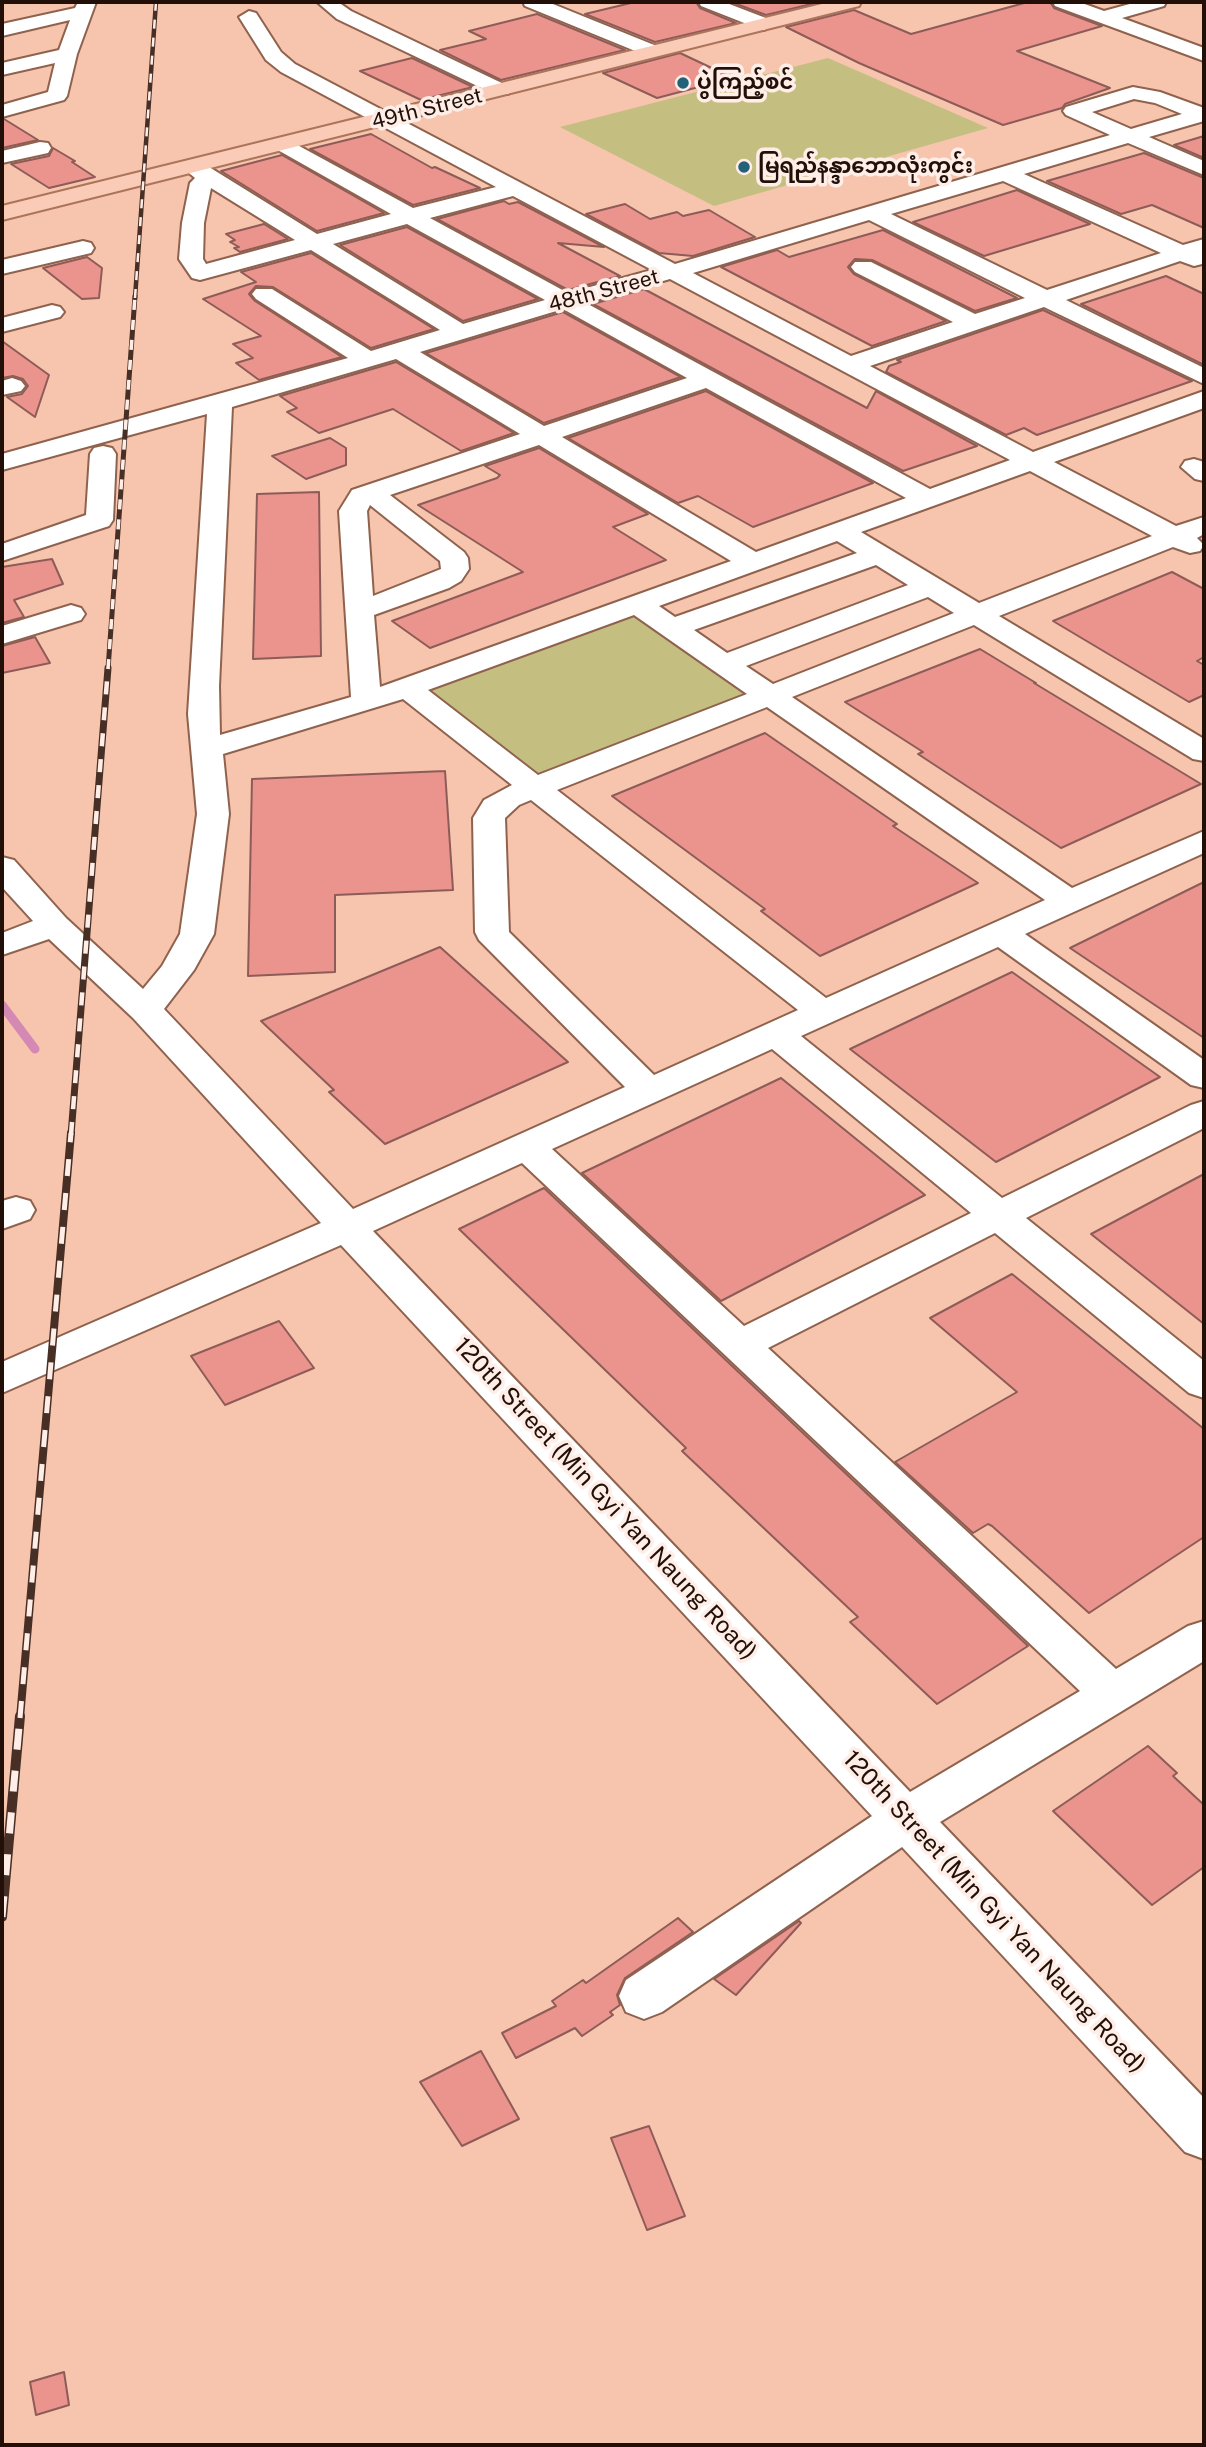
<!DOCTYPE html>
<meta charset="utf-8">
<style>
body{margin:0}
#map{position:relative;width:1206px;height:2447px;overflow:hidden;background:#f7c4ad;font-family:"Public Sans",sans-serif}
canvas{display:block}
.frame{position:absolute;inset:0;border:4px solid #221008;pointer-events:none}
</style>
<div id="map">
<canvas width="1206" height="2447"></canvas>
<div class="frame"></div>
</div>
<script>
const c = document.querySelector('canvas').getContext('2d');
c.lineJoin = 'round';
function fill(path, color) {
  c.fillStyle = color;
  c.fill(path, 'evenodd');
}
function toPath(rows) {
  const path = new Path2D();
  for (const r of rows) {
    path.moveTo(r[0], r[1]);
    for (let i = 2; i < r.length; i += 2) path.lineTo(r[i], r[i + 1]);
  }
  return path;
}
function strokePath(path, color, width, dash) {
  c.strokeStyle = color;
  c.lineWidth = width;
  c.lineCap = dash ? 'butt' : 'round';
  c.setLineDash(dash || []);
  c.stroke(path);
}
function label(font, color, halo, rows, align = 'center') {
  c.font = font + ' "Public Sans","Noto Sans Myanmar",sans-serif';
  c.lineWidth = 7;
  c.setLineDash([]);
  c.textBaseline = 'middle';
  c.strokeStyle = halo;
  c.fillStyle = color;
  for (const [text, x, y, turn = 0] of rows) {
    c.save();
    c.translate(x, y);
    c.rotate((+turn || 0) * Math.PI / 180);
    c.textAlign = isNaN(turn) ? turn : align;
    if (halo) c.strokeText(text, 0, 0);
    c.fillText(text, 0, 0);
    c.restore();
  }
}
fill(toPath([
 [828,58,988,128,714,206,560,127],
 [632,612,749,692,537,774,529,772,424,690]
]), '#c4bf81');
strokePath(toPath([
 [2,1005,35,1049]
]), '#d389b4', 9);
const building = toPath([
 [635,2,696,2,700,8,736,23,655,42,585,14,635,2],
 [731,2,820,2,766,15,731,2],
 [1028,2,1050,2,1054,8,1102,26,1017,51,1110,88,1065,104,1062,108,1003,125,859,63,786,27,854,10,911,34,1028,2],
 [537,14,625,50,501,80,440,50,486,39,469,31,537,14],
 [680,53,733,78,657,98,603,73,680,53],
 [412,58,473,87,421,100,360,71,412,58],
 [2,119,4,119,38,140,2,148,2,119],
 [371,134,432,168,435,167,480,188,413,205,310,149,371,134],
 [1204,136,1204,158,1174,145,1204,136],
 [53,148,75,161,72,162,95,177,49,188,11,164,49,156,53,148],
 [1144,153,1204,178,1204,228,1152,205,1121,214,1047,181,1144,153],
 [282,155,384,213,317,231,221,171,282,155],
 [1017,190,1090,224,984,256,913,222,1017,190],
 [504,201,509,204,518,202,604,247,558,243,620,276,568,290,437,219,504,201],
 [625,204,650,219,677,212,683,216,709,210,755,237,693,256,659,253,586,214,625,204],
 [264,224,288,239,240,252,234,248,239,247,230,242,235,240,226,234,264,224],
 [407,227,538,299,463,321,340,245,407,227],
 [883,230,1017,298,975,311,872,260,855,259,848,267,854,274,946,321,872,346,721,267,777,250,789,257,883,230],
 [311,253,434,329,371,348,273,287,256,286,249,294,255,301,342,357,259,380,236,363,253,358,233,344,261,336,203,299,256,282,241,272,311,253],
 [87,257,102,268,99,298,82,299,43,268,87,257],
 [1166,276,1204,294,1204,365,1081,304,1166,276],
 [644,289,867,408,876,391,977,446,903,471,593,304,644,289],
 [1043,310,1192,381,1037,435,1024,428,1006,435,886,372,889,366,901,362,897,360,1043,310],
 [563,312,681,377,544,423,426,353,563,312],
 [2,341,49,375,35,417,7,397,22,394,28,386,23,379,13,376,2,378,2,341],
 [396,362,514,433,461,451,393,409,319,433,287,412,297,408,280,396,396,362],
 [706,391,873,483,753,527,698,496,678,503,568,438,706,391],
 [330,438,346,448,346,465,306,479,272,456,330,438],
 [539,448,648,514,613,527,666,560,430,648,392,621,523,572,418,505,497,478,500,475,485,466,539,448],
 [319,492,321,656,253,659,257,494,319,492],
 [52,559,63,584,14,600,24,617,2,623,2,567,52,559],
 [1172,572,1204,589,1204,657,1197,661,1204,665,1204,695,1189,702,1053,621,1172,572],
 [35,637,50,663,2,673,2,646,35,637],
 [980,649,1036,683,1034,683,1201,784,1061,848,918,754,923,752,845,702,980,649],
 [765,733,897,824,893,826,978,883,820,956,761,911,765,909,612,796,765,733],
 [445,771,453,890,335,895,335,972,248,976,252,779,445,771],
 [1204,882,1204,1038,1070,948,1204,882],
 [440,947,568,1062,385,1144,329,1092,334,1090,261,1021,440,947],
 [1012,972,1160,1077,996,1162,850,1049,1012,972],
 [781,1078,925,1195,721,1301,582,1173,781,1078],
 [1204,1174,1204,1324,1091,1234,1204,1174],
 [544,1188,934,1557,1028,1646,937,1704,850,1622,858,1617,682,1451,686,1448,459,1229,544,1188],
 [1012,1274,1204,1429,1204,1537,1089,1613,992,1526,988,1524,973,1533,895,1462,1017,1392,930,1318,1012,1274],
 [279,1321,314,1368,225,1405,191,1356,279,1321],
 [1148,1746,1177,1773,1173,1776,1204,1805,1204,1867,1152,1905,1053,1811,1148,1746],
 [678,1918,693,1932,625,1978,617,1995,620,2005,610,2012,613,2015,582,2036,575,2028,516,2058,502,2033,556,2006,552,2001,583,1980,586,1983,678,1918],
 [799,1921,801,1923,736,1995,714,1979,799,1921],
 [481,2051,519,2119,462,2146,420,2082,481,2051],
 [649,2126,685,2216,647,2230,611,2138,649,2126],
 [64,2372,69,2405,36,2415,30,2382,64,2372]
]);
fill(building, '#ea948d');
strokePath(building, '#8e5c58', 2);
const minor = toPath([
 [78,2,96,2,77,54,67,96,64,100,2,117,2,105,48,92,55,63,2,75,2,63,59,50,70,20,2,36,2,24,75,8,78,2],
 [317,2,338,2,351,11,508,86,511,90,508,94,494,94,337,19,317,2],
 [523,2,548,2,659,47,662,51,659,55,645,55,525,6,523,2],
 [699,2,724,2,771,20,774,24,764,30,757,28,701,6,699,2],
 [1053,2,1079,2,1104,11,1137,2,1166,2,1164,6,1122,18,1204,48,1204,61,1055,6,1053,2],
 [249,11,256,13,281,52,295,64,675,264,1110,135,1066,115,1063,111,1066,107,1126,89,1133,87,1160,92,1204,108,1204,121,1149,137,1204,161,1204,175,1128,143,1024,174,1183,245,1204,239,1202,264,1194,266,1180,261,1066,300,1204,368,1204,384,1044,307,870,366,1033,452,1204,391,1204,408,1054,462,1176,526,1204,517,1204,534,1197,538,1204,545,1200,551,1190,553,1173,547,999,616,1204,739,1204,761,1193,759,974,625,792,697,1072,888,1204,831,1204,853,1025,934,1204,1060,1204,1088,1191,1085,998,947,801,1036,1002,1198,1191,1105,1204,1101,1204,1128,1026,1218,1204,1361,1204,1398,1189,1393,995,1233,768,1348,1116,1669,1188,1626,1204,1621,1204,1661,940,1822,1204,2098,1204,2159,1185,2152,902,1847,662,2012,644,2019,626,2012,619,1996,626,1980,872,1816,341,1245,2,1393,2,1362,321,1223,133,1018,49,939,2,955,2,933,33,921,2,887,2,857,14,860,66,918,143,989,162,966,180,934,197,814,188,714,207,414,2,470,2,454,348,358,256,299,252,294,256,289,272,289,371,351,440,330,311,250,200,280,192,278,179,259,182,223,190,183,195,178,182,167,185,162,193,161,201,162,317,234,391,214,276,149,272,145,276,141,290,141,413,208,496,187,281,72,266,60,239,17,249,11],
 [1134,99,1155,103,1182,114,1131,129,1092,112,1134,99],
 [1003,181,1161,253,1047,290,891,214,1003,181],
 [211,188,295,240,206,264,203,259,204,223,211,188],
 [513,196,652,270,568,293,430,218,513,196],
 [869,220,1025,298,975,314,871,262,855,262,851,267,855,272,953,322,851,356,693,273,869,220],
 [407,224,545,300,463,324,333,244,407,224],
 [670,279,1010,460,930,489,586,303,670,279],
 [563,309,687,378,544,426,420,352,563,309],
 [396,359,520,434,352,490,339,511,351,697,220,735,219,686,232,407,396,359],
 [706,388,906,498,756,552,562,437,706,388],
 [539,445,731,561,380,687,374,615,449,588,461,581,469,569,468,558,464,552,390,495,539,445],
 [1030,471,1152,536,979,603,861,532,1030,471],
 [370,505,440,561,441,569,373,596,367,511,370,505],
 [837,541,857,553,675,617,659,606,837,541],
 [876,565,908,585,727,653,694,630,876,565],
 [928,597,954,613,773,684,746,666,928,597],
 [634,615,747,694,538,775,428,690,634,615],
 [403,699,512,785,484,800,473,818,475,932,479,940,625,1087,353,1209,164,1009,194,970,214,934,229,814,223,754,403,699],
 [767,707,1045,900,826,998,557,790,767,707],
 [531,800,798,1010,654,1075,509,932,505,818,519,805,531,800],
 [772,1049,971,1213,744,1326,552,1149,772,1049],
 [522,1163,725,1355,1080,1691,910,1792,373,1231,522,1163],
 [40,142,48,143,51,148,48,153,2,163,2,151,40,142],
 [83,241,91,243,94,248,91,253,2,274,2,260,83,241],
 [52,305,60,307,64,312,60,317,2,332,2,318,52,305],
 [12,378,21,381,25,386,21,391,2,395,2,381,12,378],
 [103,446,112,448,116,454,113,520,109,526,2,561,2,544,86,515,90,454,94,448,103,446],
 [1194,459,1204,462,1204,481,1195,479,1181,467,1185,461,1194,459],
 [71,605,81,608,85,614,81,620,2,644,2,626,71,605],
 [16,1197,30,1201,35,1210,30,1219,2,1229,2,1201,16,1197]
]);
const major = toPath([
 [830,2,861,2,859,6,2,220,2,206,830,2]
]);
strokePath(minor, '#8f624e', 4);
strokePath(major, '#ac745b', 4);
fill(minor, '#fff');
fill(major, '#faccb7');
const railFar4 = toPath([
 [135,298,156,2]
]);
const railFar3 = toPath([
 [108,669,135,296]
]);
const railFar2 = toPath([
 [71,1135,108,668]
]);
const railFar1 = toPath([
 [20,1718,71,1133]
]);
const rail = toPath([
 [2,1917,20,1716]
]);
strokePath(railFar4, '#472f25', 4.5);
strokePath(railFar3, '#472f25', 5);
strokePath(railFar2, '#472f25', 7);
strokePath(railFar1, '#472f25', 8);
strokePath(rail, '#472f25', 10);
strokePath(railFar4, '#feeee7', 2.5, [9]);
strokePath(railFar3, '#feeee7', 3.5, [10]);
strokePath(railFar2, '#feeee7', 4.5, [13]);
strokePath(railFar1, '#feeee7', 5, [17]);
strokePath(rail, '#feeee7', 7, [21]);
for (const [x, y, r, color] of [
 [683,83,7,"#226177"],
 [744,167,7,"#226177"]
]) {
  const dot = new Path2D();
  dot.arc(x, y, r, 0, 2 * Math.PI);
  c.fillStyle = color;
  c.fill(dot);
  strokePath(dot, '#feeee7', 2.5);
}
label('bold 21px', '#221008', '#feeee7', [
 ["ပွဲကြည့်စင်",697,83],
 ["မြရည်နန္ဒာဘောလုံးကွင်း",758,167]
], 'left');
label('21px', '#221008', '#feeee7', [
 ["49th Street",427,109,-14],
 ["48th Street",604,291,-15]
]);
label('24px', '#221008', '#feeee7', [
 ["120th Street (Min Gyi Yan Naung Road)",605,1499,47],
 ["120th Street (Min Gyi Yan Naung Road)",994,1912,47]
]);
</script>
